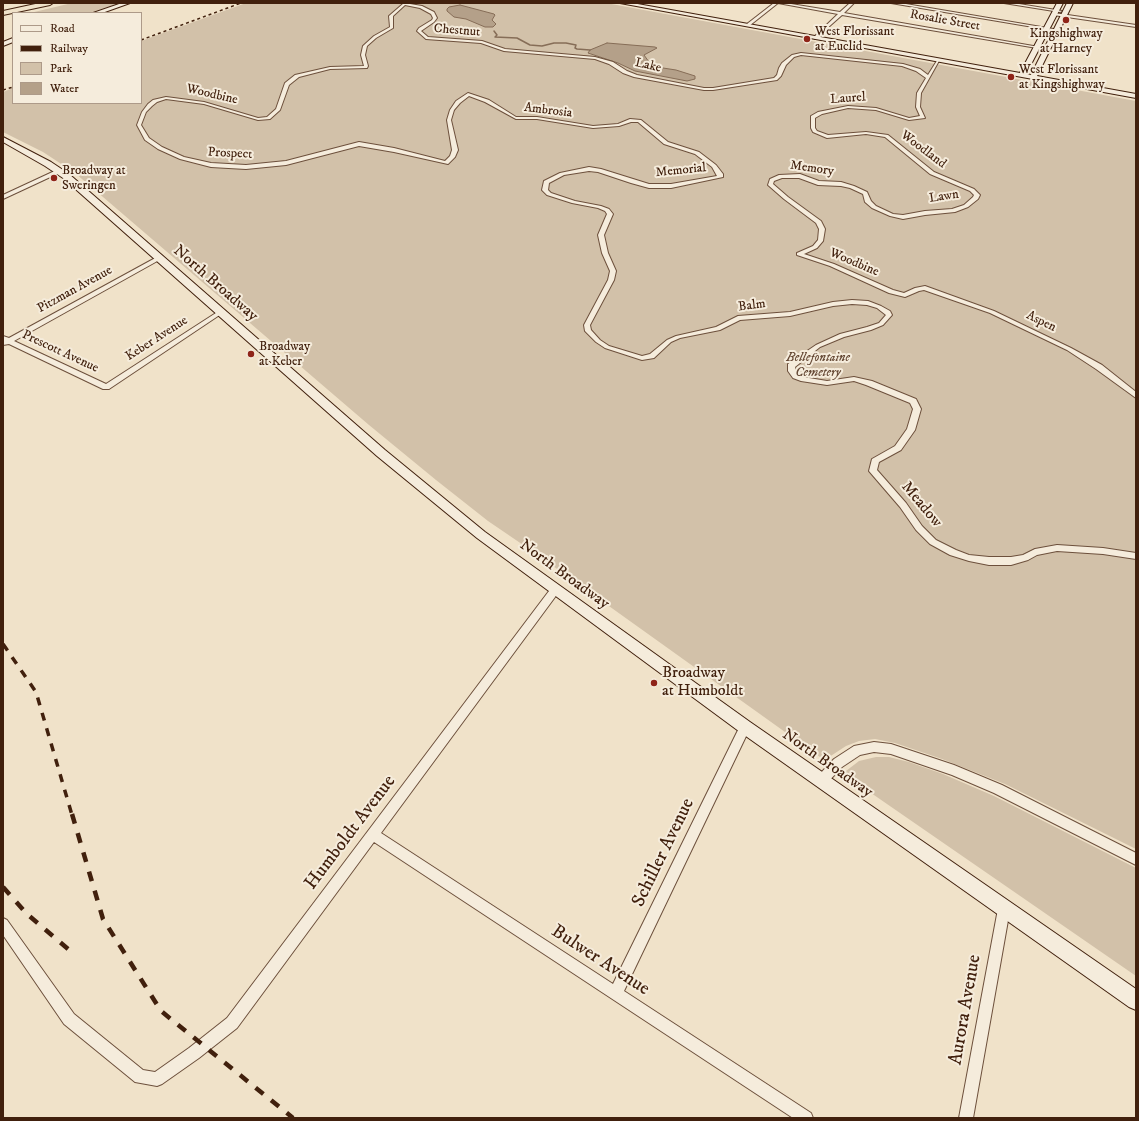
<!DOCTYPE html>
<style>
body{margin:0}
#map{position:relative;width:1139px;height:1121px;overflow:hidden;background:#f0e2c9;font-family:"IM FELL DW Pica",serif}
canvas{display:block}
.frame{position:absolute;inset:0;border:4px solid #41200d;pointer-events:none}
.legend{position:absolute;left:12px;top:12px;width:130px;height:92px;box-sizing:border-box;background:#f5ecdc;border:1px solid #ad9a89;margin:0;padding:5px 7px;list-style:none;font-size:12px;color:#41200d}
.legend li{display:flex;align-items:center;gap:8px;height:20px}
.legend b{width:20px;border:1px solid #ad9a89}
</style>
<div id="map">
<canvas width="1139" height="1121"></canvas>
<div class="frame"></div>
<ul class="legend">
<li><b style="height:5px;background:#f5ecdc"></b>Road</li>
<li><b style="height:5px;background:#41200d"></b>Railway</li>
<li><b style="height:11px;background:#d2c1a9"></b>Park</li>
<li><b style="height:11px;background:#b4a089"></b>Water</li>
</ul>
</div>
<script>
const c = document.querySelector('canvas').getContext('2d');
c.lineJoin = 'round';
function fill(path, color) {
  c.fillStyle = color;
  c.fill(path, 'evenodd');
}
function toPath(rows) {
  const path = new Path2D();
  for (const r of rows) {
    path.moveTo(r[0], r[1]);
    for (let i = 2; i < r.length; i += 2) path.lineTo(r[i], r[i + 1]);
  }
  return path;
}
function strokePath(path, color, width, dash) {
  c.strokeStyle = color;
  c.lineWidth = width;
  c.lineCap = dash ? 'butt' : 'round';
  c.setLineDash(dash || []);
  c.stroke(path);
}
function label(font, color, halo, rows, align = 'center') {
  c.font = font + ' "IM FELL DW Pica",serif';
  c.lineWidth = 4;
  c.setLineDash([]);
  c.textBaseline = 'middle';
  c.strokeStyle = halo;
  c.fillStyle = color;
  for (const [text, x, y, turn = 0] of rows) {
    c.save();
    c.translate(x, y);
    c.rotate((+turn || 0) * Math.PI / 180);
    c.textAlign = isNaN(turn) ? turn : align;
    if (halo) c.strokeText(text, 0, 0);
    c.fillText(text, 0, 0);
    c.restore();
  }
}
fill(toPath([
 [72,3,119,3,89,13,30,13],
 [246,3,606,3,1136,101,1136,849,1005,784,942,759,895,743,875,739,859,741,846,746,826,759,820,757,532,551,488,521,436,480,369,425,75,173,43,152,3,132,3,92,13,88,13,103,141,103,141,41],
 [876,757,889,757,909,762,943,774,994,796,1136,868,1136,976,845,775,846,771,859,761]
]), '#d2c1a9');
const water = toPath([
 [460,5,494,14,495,15,492,20,496,24,493,27,485,27,466,19,454,17,447,11,447,9,449,7,460,5],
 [607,43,655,47,657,48,644,55,649,62,663,68,676,70,695,76,695,79,687,81,635,71,618,63,588,53,590,50,607,43]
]);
fill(water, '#b4a089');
strokePath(water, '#866d57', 1);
strokePath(toPath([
 [494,31,497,35,495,37,517,38,530,45,542,46,554,43,566,43,576,45,575,48,577,49,590,50]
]), '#866d57', 1.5);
const street = toPath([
 [404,3,422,6,434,12,437,18,434,22,421,31,428,37,482,41,505,49,595,57,613,62,627,71,637,75,704,88,713,88,774,78,777,75,779,68,782,63,792,55,801,53,903,64,920,69,928,75,938,59,940,59,921,93,920,107,925,118,909,120,876,110,848,108,822,114,815,118,815,128,817,131,828,135,866,132,888,135,934,172,974,189,980,195,978,199,968,207,955,212,925,215,903,219,890,216,872,208,865,202,863,194,850,188,841,186,818,185,799,178,782,178,774,181,773,184,788,197,821,221,825,229,823,241,817,248,804,254,834,264,893,290,904,293,915,288,925,286,994,311,1071,348,1102,365,1136,392,1136,398,1096,369,1067,350,990,313,924,290,919,291,905,297,889,293,830,266,797,255,797,253,813,246,818,240,819,229,816,223,784,199,768,185,770,179,779,175,800,174,819,181,841,182,854,186,867,192,871,201,876,206,893,214,903,215,925,211,952,209,964,205,973,197,974,195,970,191,930,174,885,137,866,134,827,138,813,132,811,128,811,116,818,112,848,106,876,108,909,118,920,116,916,107,917,93,926,78,916,71,902,66,801,55,794,57,786,65,781,76,777,80,713,90,704,90,634,77,623,73,609,64,595,59,504,51,481,43,426,39,417,31,419,28,432,20,433,18,431,14,420,8,405,5,393,16,393,28,376,38,367,46,365,55,368,66,367,68,330,69,299,77,289,85,280,110,270,119,258,120,204,104,166,99,157,102,152,106,146,112,141,125,149,138,162,147,184,157,211,163,246,165,286,161,359,142,394,148,445,161,450,156,452,150,447,120,450,110,456,101,468,93,489,100,516,117,537,117,593,126,618,124,630,119,641,120,668,142,699,152,716,165,723,174,723,177,671,188,649,188,631,183,598,172,589,171,564,175,549,183,548,190,551,193,575,201,601,206,609,209,613,214,604,235,608,253,616,271,614,280,590,325,591,330,600,340,609,346,642,356,650,354,667,340,676,336,716,327,738,316,790,312,833,302,852,300,868,301,881,306,890,311,892,315,883,325,871,330,844,337,820,347,795,367,796,371,803,377,827,381,854,377,872,381,916,399,921,409,915,430,901,450,879,462,877,470,906,503,922,526,936,540,956,550,969,555,989,557,1011,557,1023,555,1035,549,1057,545,1103,548,1136,553,1136,559,1103,554,1057,551,1037,555,1028,560,1011,565,989,565,969,561,950,555,930,544,916,530,900,507,869,471,872,459,895,446,907,429,913,409,910,403,866,385,854,381,827,385,801,381,793,378,788,371,788,364,816,345,840,334,867,327,879,323,886,315,877,308,867,305,852,304,833,306,790,316,740,320,720,330,680,338,671,342,654,358,642,360,605,348,596,342,585,331,584,325,608,280,610,271,602,253,598,235,607,214,605,211,598,208,572,203,547,195,542,190,544,181,560,173,589,167,601,169,649,184,671,184,717,176,712,167,695,154,664,144,638,122,631,122,619,126,593,128,537,119,516,119,485,102,469,96,460,103,454,110,451,120,458,150,455,157,448,164,394,152,359,146,286,165,246,169,211,167,180,159,158,149,145,140,137,125,142,112,148,104,153,100,166,97,204,102,258,118,267,117,276,109,285,83,295,75,330,67,364,66,361,55,363,46,374,36,390,27,389,16,404,3],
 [774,3,785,3,840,12,850,3,854,3,844,13,1039,47,1037,48,842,15,815,39,814,37,838,14,778,3,749,26,747,26,747,24,774,3],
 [891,3,900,3,1059,30,1057,31,891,3],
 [1004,3,1013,3,1062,11,1060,12,1004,3],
 [1054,13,1136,25,1136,27,1053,15,1054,13],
 [59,169,62,171,61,172,3,199,3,195,59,169],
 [159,256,161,257,161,259,14,341,106,384,219,311,221,310,224,312,109,389,103,389,9,344,3,345,3,336,9,338,159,256],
 [555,586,558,587,560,590,558,593,381,833,613,984,741,724,745,722,749,724,750,727,749,730,624,991,811,1113,813,1118,793,1118,374,842,237,1028,199,1058,162,1084,157,1086,135,1082,64,1024,3,935,3,918,7,920,74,1014,143,1070,155,1072,189,1048,227,1018,552,587,555,586],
 [874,742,891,744,954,765,1002,785,1136,853,1136,865,994,793,952,775,891,754,874,752,860,755,842,767,825,785,821,786,817,785,815,781,817,777,834,759,854,746,874,742],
 [1004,903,1008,905,1010,909,973,1118,959,1118,998,909,1000,905,1004,903]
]);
const secondary = toPath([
 [122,3,130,3,102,13,93,13,122,3],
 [620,3,632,3,1020,73,1057,3,1063,3,1026,74,1031,75,1067,3,1073,3,1037,76,1136,94,1136,98,620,3],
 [13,38,13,42,3,46,3,42,13,38],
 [3,137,51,162,69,174,385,450,485,532,750,722,1136,989,1136,1010,1129,1007,740,732,477,538,377,456,63,178,45,166,3,142,3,137]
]);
const highway = toPath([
 [40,3,53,3,50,5,3,15,3,11,40,3]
]);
strokePath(street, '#6d503c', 2);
strokePath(secondary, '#41200d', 2);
strokePath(highway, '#41200d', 2);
fill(street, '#f5ecdc');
fill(secondary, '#f5ecdc');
fill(highway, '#f0e2c9');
strokePath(toPath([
 [141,40,241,3],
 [3,90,13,87]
]), '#41200d', 1.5, [3, 3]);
strokePath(toPath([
 [3,644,36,692,72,815]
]), '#41200d', 3.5, [8, 8]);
strokePath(toPath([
 [72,814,103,919,161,1011,293,1118],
 [3,887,27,914,74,954]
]), '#41200d', 4.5, [10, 10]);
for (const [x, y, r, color] of [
 [1066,20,4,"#8f2418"],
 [807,39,4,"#8f2418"],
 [1011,77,4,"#8f2418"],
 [54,178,4,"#8f2418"],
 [251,354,4,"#8f2418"],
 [654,683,4,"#8f2418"]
]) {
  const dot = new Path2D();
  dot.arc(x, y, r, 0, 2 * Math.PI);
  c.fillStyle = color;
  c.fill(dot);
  strokePath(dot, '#f5ecdc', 1.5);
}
label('13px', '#41200d', '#f5ecdc', [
 ["Rosalie Street",945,21,10],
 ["Chestnut",457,31,5],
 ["Lake",648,66,13],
 ["Woodbine",212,95,13],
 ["Laurel",848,99,-4],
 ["Ambrosia",548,111,7],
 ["Woodland",923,150,37],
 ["Prospect",230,154,3],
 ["Memory",812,169,8],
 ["Memorial",681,171,-6],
 ["Lawn",944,197,-9],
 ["Woodbine",854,263,23],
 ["Pitzman Avenue",75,290,-29],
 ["Balm",752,306,-8],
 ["Aspen",1041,322,26],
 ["Keber Avenue",157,339,-33],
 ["Prescott Avenue",60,352,25]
]);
label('13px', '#41200d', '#f5ecdc', [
 ["West Florissant",815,32],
 ["at Euclid",815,47],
 ["Kingshighway",1066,34,"center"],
 ["at Harney",1066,49,"center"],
 ["West Florissant",1019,70],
 ["at Kingshighway",1019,85],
 ["Broadway at",62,171],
 ["Sweringen",62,186],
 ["Broadway",259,347],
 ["at Keber",259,362]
], 'left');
label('italic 13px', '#654834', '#f5ecdc', [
 ["Bellefontaine",818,358],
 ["Cemetery",818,373]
]);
label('16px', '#41200d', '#f5ecdc', [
 ["North Broadway",215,284,41],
 ["Meadow",921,505,50],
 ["North Broadway",564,575,36],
 ["North Broadway",827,764,35]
]);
label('16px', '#41200d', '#f5ecdc', [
 ["Broadway",662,674],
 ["at Humboldt",662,692]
], 'left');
label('19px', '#41200d', '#f5ecdc', [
 ["Humboldt Avenue",351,833,-53],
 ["Schiller Avenue",664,853,-64],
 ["Bulwer Avenue",600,961,33],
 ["Aurora Avenue",966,1010,-80]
]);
</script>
